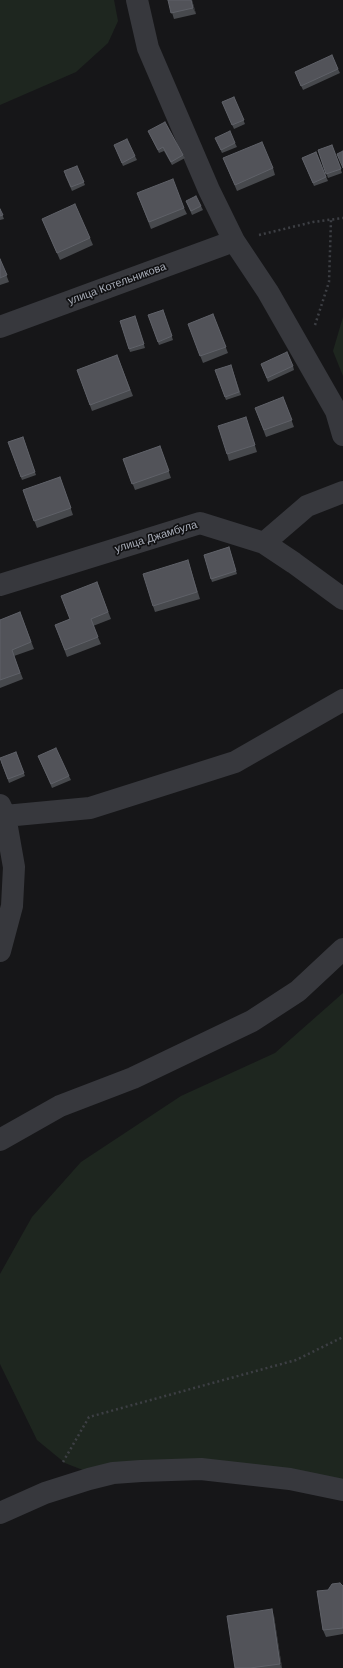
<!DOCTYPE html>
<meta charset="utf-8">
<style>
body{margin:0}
canvas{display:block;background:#161618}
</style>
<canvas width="343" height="1668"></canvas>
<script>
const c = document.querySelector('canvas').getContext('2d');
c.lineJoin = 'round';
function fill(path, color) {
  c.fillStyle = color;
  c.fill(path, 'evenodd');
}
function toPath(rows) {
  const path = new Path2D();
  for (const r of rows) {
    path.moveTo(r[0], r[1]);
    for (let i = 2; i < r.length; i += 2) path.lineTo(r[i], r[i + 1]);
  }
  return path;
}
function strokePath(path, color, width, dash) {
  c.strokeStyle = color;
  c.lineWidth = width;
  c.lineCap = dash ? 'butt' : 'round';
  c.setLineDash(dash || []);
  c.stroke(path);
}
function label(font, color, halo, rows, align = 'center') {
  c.font = font + ' Arial,sans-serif';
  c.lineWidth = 3.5;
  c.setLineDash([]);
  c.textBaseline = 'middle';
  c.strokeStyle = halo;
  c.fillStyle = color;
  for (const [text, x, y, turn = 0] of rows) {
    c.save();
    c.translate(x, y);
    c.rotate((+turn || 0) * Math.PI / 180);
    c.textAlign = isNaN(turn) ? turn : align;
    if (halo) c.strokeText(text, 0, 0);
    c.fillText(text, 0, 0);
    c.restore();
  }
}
fill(toPath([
 [0,0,114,0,118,21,108,43,76,72,0,105],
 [343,317,343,376,333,351],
 [343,993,343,1488,277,1483,93,1474,65,1463,37,1440,0,1364,0,1274,32,1217,81,1162,181,1096,275,1053]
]), '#1e261f');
strokePath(toPath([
 [259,235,313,222,343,218],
 [315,325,329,282,331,220],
 [63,1462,89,1417,296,1360,343,1337]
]), '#3d3f44', 2.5, [2, 3]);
strokePath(toPath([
 [137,0,148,48,209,190,234,241,268,292,336,411,343,435],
 [0,327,234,241],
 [264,543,307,506,343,492],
 [0,585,200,523,264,543,294,563,343,599],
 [0,805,5,816,90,808,235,762,343,700],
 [0,951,12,906,14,867,5,816],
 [0,1140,60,1106,133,1078,252,1021,298,991,343,949],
 [0,1513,45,1493,89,1479,113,1473,141,1471,201,1469,290,1479,343,1490]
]), '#37383d', 22);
fill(toPath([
 [168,0,192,0,196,14,174,19],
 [338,69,340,73,303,90,295,72],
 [234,97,245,124,234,129,222,102],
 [148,131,183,155,185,158,172,165,164,151,159,153],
 [215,138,235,143,237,147,222,153],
 [114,145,135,156,137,160,123,166],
 [332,145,342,173,328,178,318,150],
 [316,152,328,181,314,186,302,158],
 [223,158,273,168,275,175,237,191],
 [77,166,85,185,72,191,65,175],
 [137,193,184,208,187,214,151,229],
 [186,201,201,206,203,210,192,215],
 [0,209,4,219,0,220],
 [42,219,90,238,93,245,60,260],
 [0,259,9,282,0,285],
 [163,310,173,340,159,345,148,315],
 [213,314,228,353,203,363,188,324],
 [135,316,145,348,130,352,120,321],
 [117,355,133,396,92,411,77,370],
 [261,364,293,366,294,370,268,382],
 [231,365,241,395,226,400,215,370],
 [283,397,294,427,266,437,255,408],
 [248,424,257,452,229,461,227,454],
 [23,437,36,475,22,480,8,442],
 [160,446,171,478,135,490,123,459],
 [60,477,73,515,37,528,23,490],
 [229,547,237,574,212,582,204,555],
 [190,567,200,599,155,612,153,606],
 [97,582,111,619,93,626,101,644,67,657,55,625,70,619],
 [20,612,34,649,14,656,23,679,0,688,0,620],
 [16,752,25,776,9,783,1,762],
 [38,756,69,776,71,780,52,788],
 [343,1586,343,1634,326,1637,323,1630,328,1590],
 [274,1616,282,1668,235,1668]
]), '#47494d');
fill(toPath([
 [191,0,192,0,196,14,193,8],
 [272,1609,274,1616,282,1668,280,1664]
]), '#2f3033');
const building = toPath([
 [168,0,191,0,193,8,171,13,168,0],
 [332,55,338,69,301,86,295,72,332,55],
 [234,97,244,120,232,125,222,102,234,97],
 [165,122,183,155,171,162,163,147,158,150,148,131,165,122],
 [230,131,235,143,221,150,215,138,230,131],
 [127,139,135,156,122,163,114,145,127,139],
 [262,142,273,168,235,185,223,158,262,142],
 [332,145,341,169,326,174,318,150,332,145],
 [343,151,343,168,337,154,343,151],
 [316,152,326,177,313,183,302,158,316,152],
 [77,166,84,182,71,187,64,171,77,166],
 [173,179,184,208,149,222,137,193,173,179],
 [196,196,201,206,191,211,186,201,196,196],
 [75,204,90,238,57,253,42,219,75,204],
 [0,209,3,215,0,216,0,209],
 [0,259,7,275,0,278,0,259],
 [163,310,172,336,158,342,148,315,163,310],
 [213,314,226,347,200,356,188,324,213,314],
 [135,316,144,344,129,349,120,321,135,316],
 [287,352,293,366,267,378,261,364,287,352],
 [117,355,130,390,90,405,77,370,117,355],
 [231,365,239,392,225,397,215,370,231,365],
 [283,397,292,420,264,430,255,408,283,397],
 [246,417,255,445,227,454,218,426,246,417],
 [23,437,35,472,21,477,8,442,23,437],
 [160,446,169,471,132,484,123,459,160,446],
 [60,477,71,508,34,521,23,490,60,477],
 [229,547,236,571,211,579,204,555,229,547],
 [188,560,197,592,153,606,143,574,188,560],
 [97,582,108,612,91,619,98,637,65,650,55,625,70,619,61,596,97,582],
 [20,612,31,642,12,650,20,673,0,680,0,620,20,612],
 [56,748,69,776,51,784,38,756,56,748],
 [16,752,24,773,8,779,0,758,16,752],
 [340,1583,343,1586,343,1628,323,1630,317,1591,328,1590,332,1584,340,1583],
 [272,1609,280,1664,250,1668,235,1668,227,1616,272,1609]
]);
fill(building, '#525359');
strokePath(building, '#5f6168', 1);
label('11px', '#a8adb8', '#111113', [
 ["улица Котельникова",117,284,-20],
 ["улица Джамбула",156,537,-17]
]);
</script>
